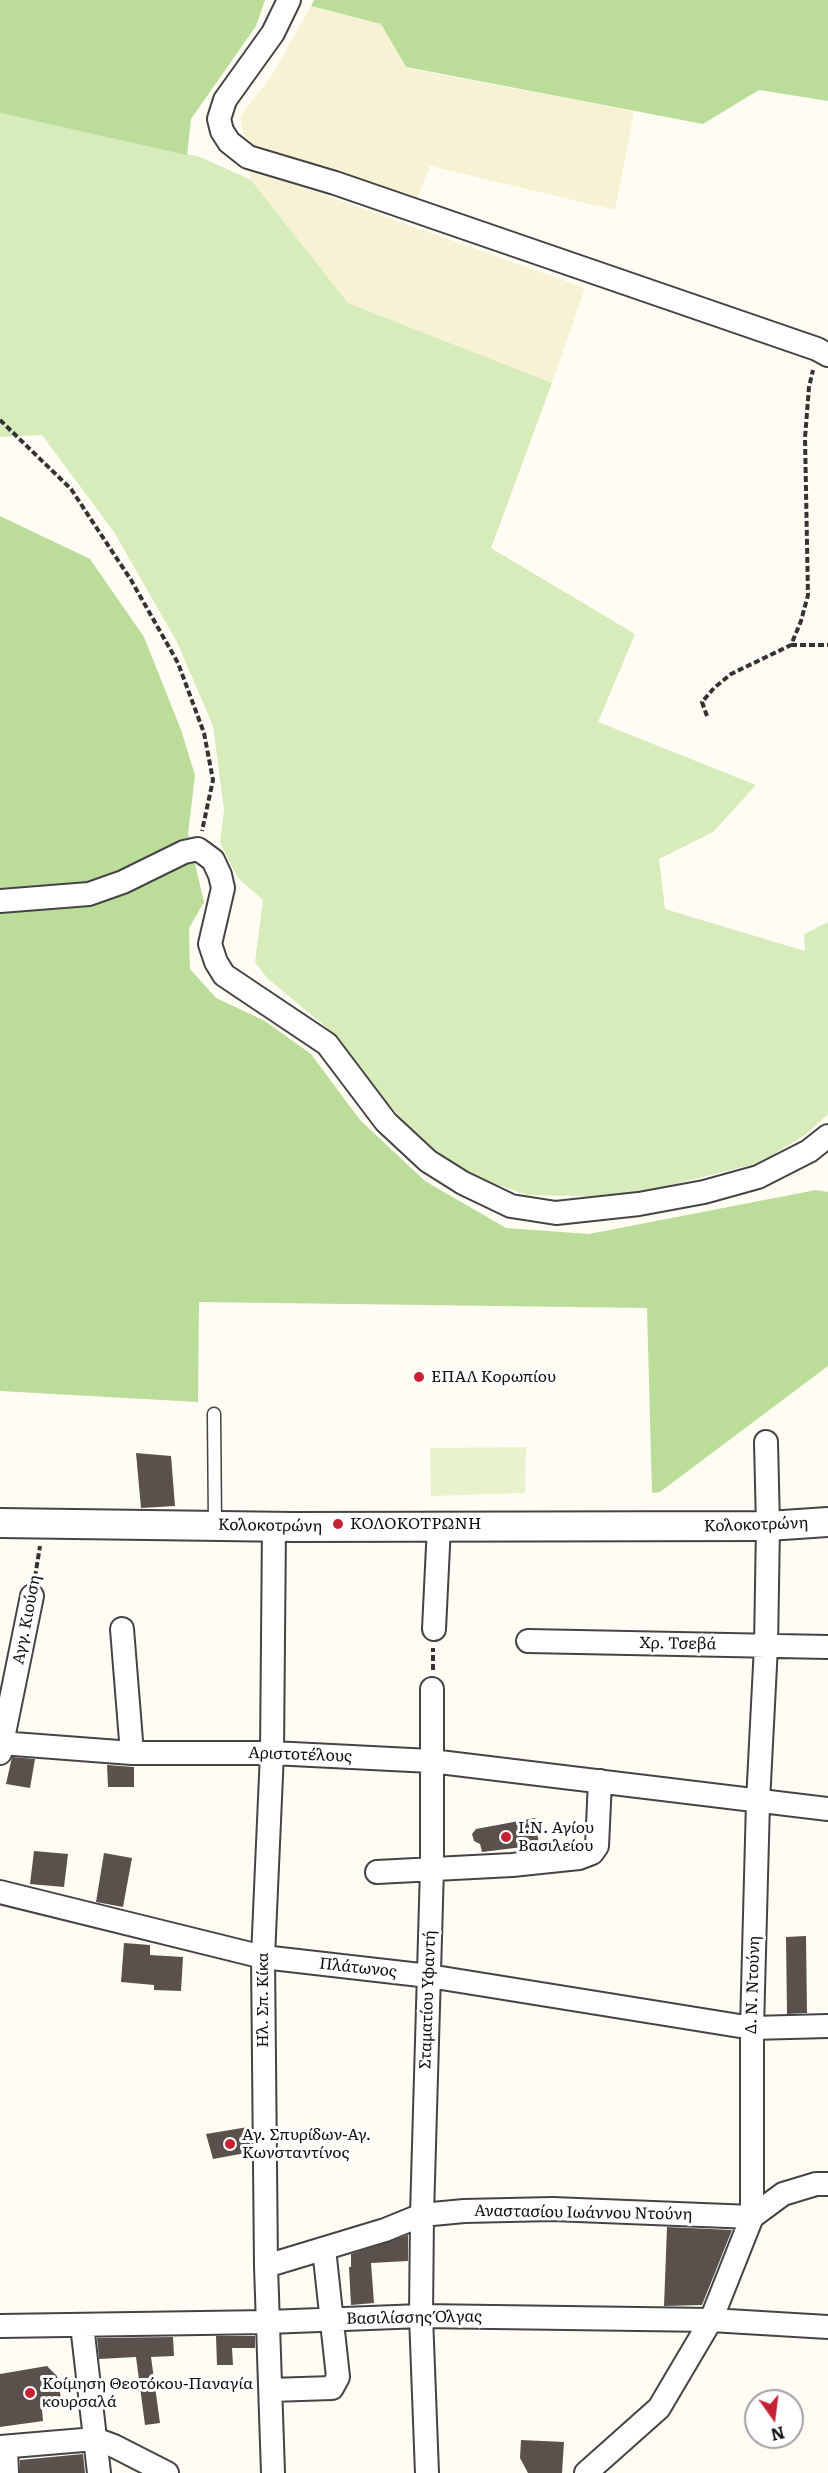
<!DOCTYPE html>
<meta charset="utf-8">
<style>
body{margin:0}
#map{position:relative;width:828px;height:2473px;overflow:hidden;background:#fffcf4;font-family:Literata,serif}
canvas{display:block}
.north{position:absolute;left:744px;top:2389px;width:60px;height:60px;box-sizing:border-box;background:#fff;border:2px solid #a0a0a0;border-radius:50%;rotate:166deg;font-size:16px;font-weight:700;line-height:24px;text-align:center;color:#111}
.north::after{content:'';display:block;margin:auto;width:21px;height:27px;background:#c72232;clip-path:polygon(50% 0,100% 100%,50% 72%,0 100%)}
</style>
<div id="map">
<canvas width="828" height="2473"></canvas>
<div class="north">N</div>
</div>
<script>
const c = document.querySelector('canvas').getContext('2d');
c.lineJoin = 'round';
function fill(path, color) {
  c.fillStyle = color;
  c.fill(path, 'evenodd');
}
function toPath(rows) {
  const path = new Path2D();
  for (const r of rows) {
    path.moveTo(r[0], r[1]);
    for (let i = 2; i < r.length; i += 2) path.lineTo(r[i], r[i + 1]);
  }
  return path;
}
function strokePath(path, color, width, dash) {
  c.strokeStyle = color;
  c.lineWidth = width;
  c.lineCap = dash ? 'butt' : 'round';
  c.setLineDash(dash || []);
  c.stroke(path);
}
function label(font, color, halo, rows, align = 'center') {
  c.font = font + ' Literata,serif';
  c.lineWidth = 6;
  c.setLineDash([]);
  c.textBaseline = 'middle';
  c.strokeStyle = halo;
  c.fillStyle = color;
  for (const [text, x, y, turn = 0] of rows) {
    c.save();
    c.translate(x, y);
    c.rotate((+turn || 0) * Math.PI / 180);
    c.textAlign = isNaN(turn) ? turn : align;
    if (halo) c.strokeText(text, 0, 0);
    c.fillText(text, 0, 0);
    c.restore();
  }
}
fill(toPath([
 [311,6,381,24,406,68,634,111,615,210,430,166,417,199,253,146,243,132,240,117,272,75],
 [249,168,585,288,552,383,348,303,251,180]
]), '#f7f2d3');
fill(toPath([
 [0,113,200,157,251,180,348,303,552,383,491,548,635,634,598,722,756,785,713,832,659,859,665,909,805,951,804,934,828,922,828,1114,805,1135,759,1163,623,1197,527,1195,478,1178,419,1139,371,1084,326,1027,267,978,255,962,263,900,238,878,220,843,224,810,213,726,177,642,114,532,42,435,0,437]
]), '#d7ecbb');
fill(toPath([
 [0,0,265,0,256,26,191,119,187,155,0,113],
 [314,0,828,0,828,101,759,90,703,124,406,67,381,24,311,6],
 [0,516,90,559,144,637,181,730,195,775,188,834,204,902,189,928,190,969,216,998,265,1021,311,1054,360,1120,425,1181,506,1228,589,1234,816,1190,828,1192,828,1366,660,1492,652,1493,647,1308,199,1302,198,1402,0,1391]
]), '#bcdd9a');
fill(toPath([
 [526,1447,525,1493,431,1496,430,1448]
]), '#e8f3ce');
fill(toPath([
 [136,1453,171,1456,175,1506,141,1508],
 [12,1757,35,1759,30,1788,6,1784],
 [107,1765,134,1767,134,1787,108,1787],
 [535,1818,539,1845,482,1852,480,1844,474,1841,472,1834,476,1829],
 [34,1851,68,1854,64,1887,30,1884],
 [104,1853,132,1858,123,1907,96,1902],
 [806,1936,807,2013,787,2014,786,1937],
 [124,1943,150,1945,150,1955,183,1957,181,1991,154,1990,154,1985,121,1982],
 [248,2127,251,2152,213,2159,206,2134],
 [667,2227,732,2230,702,2305,664,2306],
 [408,2235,408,2261,371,2263,374,2303,351,2305,349,2267,351,2267,351,2254],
 [216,2336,255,2336,255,2348,232,2348,233,2365,217,2365],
 [173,2337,174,2356,151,2357,160,2423,145,2425,136,2357,99,2359,97,2338],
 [47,2366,57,2376,61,2398,54,2400,56,2408,42,2410,43,2421,0,2427,0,2374],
 [521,2440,564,2442,562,2473,528,2473,520,2458],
 [83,2454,85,2473,20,2473,20,2460]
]), '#5a514c');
const service = toPath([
 [214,1414,215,1525]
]);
const minor = toPath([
 [289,0,273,33,225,100,219,119,222,131,229,142,248,157,335,183,817,349,828,355],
 [0,901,89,894,123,882,184,852,198,849,213,860,220,875,223,888,210,944,216,962,224,975,327,1044,386,1122,428,1161,463,1183,511,1206,556,1213,639,1204,704,1192,758,1177,809,1151,828,1136],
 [122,1629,132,1753],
 [434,1629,439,1526],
 [528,1641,828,1647],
 [0,1743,132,1753,272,1753,431,1761,828,1809],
 [0,1753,32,1596],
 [377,1872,512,1865,579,1858,592,1853,597,1846,600,1781],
 [0,1892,263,1957,429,1976,752,2028,828,2026],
 [266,2266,385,2230,422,2215,464,2211,553,2209,752,2217,783,2194,816,2184,828,2184],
 [82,2325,99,2473],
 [0,2326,268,2322,421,2316,711,2320,828,2327],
 [271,2390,332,2388,338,2377,324,2249],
 [0,2447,95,2439,114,2446,167,2473],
 [6,2447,7,2473],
 [273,2473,266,2266,263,1957,272,1753,274,1526],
 [427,2473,421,2316,422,2215,432,1868,432,1689],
 [586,2473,659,2408,711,2320,752,2217,752,2028,758,1802,766,1646,768,1526,766,1442]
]);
const tertiary = toPath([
 [0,1523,294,1527,768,1526,828,1522]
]);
strokePath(service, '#444', 15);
strokePath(minor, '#444', 26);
strokePath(tertiary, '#444', 32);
strokePath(toPath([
 [0,420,71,489,131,580,178,663,204,733,213,780,202,831],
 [791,645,828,645],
 [707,716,702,702,714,688,731,674,791,645,801,621,808,595,805,438,809,387,813,370],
 [35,1577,40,1546],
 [433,1670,433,1648]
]), '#333', 4, [6, 3]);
strokePath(service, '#fff', 12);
strokePath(minor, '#fff', 22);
strokePath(tertiary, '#fff', 28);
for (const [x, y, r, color] of [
 [419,1377,6,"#c72232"],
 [338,1524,6,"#c72232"],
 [506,1837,6,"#c72232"],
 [230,2144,6,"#c72232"],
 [30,2393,6,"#c72232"]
]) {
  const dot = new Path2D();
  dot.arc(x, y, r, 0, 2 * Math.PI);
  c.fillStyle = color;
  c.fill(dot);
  strokePath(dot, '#fff', 2);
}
label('16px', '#111', '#fff', [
 ["ΕΠΑΛ Κορωπίου",431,1377],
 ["ΚΟΛΟΚΟΤΡΩΝΗ",350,1524],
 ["Ι.Ν. Αγίου",518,1828],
 ["Βασιλείου",518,1846],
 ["Αγ. Σπυρίδων-Αγ.",242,2135],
 ["Κωνσταντίνος",242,2153],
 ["Κοίμηση Θεοτόκου-Παναγία",42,2384],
 ["κουρσαλά",42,2402]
], 'left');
label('16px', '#111', '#fff', [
 ["Κολοκοτρώνη",756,1525,-2],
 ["Κολοκοτρώνη",270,1526,1],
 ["Αγγ. Κιούση",27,1620,-79],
 ["Χρ. Τσεβά",678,1644,1],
 ["Αριστοτέλους",300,1755,2],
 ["Πλάτωνος",358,1968,6],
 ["Δ. Ν. Ντούνη",753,1985,-88],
 ["Ηλ. Σπ. Κίκα",263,2000,-90],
 ["Σταματίου Υφαντή",428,2000,-88],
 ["Αναστασίου Ιωάννου Ντούνη",583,2213,1],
 ["Βασιλίσσης Όλγας",414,2318,-1]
]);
</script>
